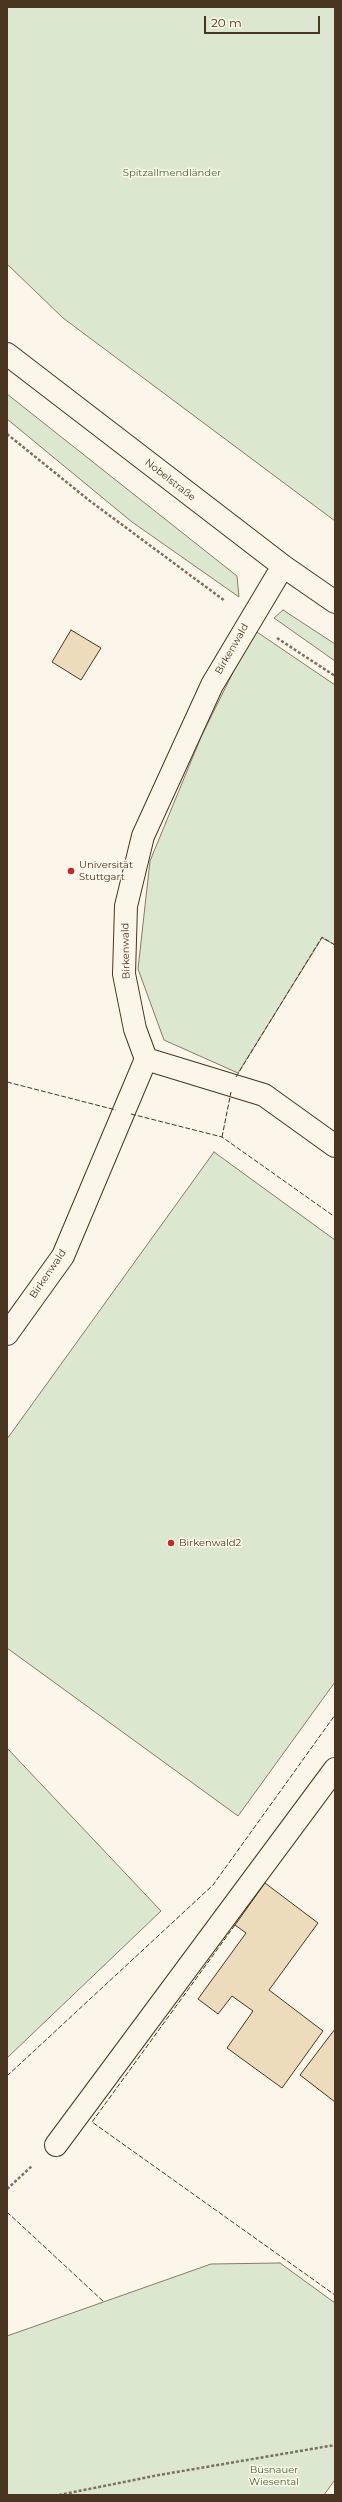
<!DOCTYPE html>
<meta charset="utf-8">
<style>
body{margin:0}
#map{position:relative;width:342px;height:2502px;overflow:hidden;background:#fbf6e9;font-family:Montserrat,sans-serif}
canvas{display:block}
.frame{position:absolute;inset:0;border:8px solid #4a3520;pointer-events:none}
.scale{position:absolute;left:204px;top:16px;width:116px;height:18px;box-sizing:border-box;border:2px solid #4a3520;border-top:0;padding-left:5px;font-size:12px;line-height:14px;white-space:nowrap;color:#4a3520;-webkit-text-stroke:3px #fbf6e9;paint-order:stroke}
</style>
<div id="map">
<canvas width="342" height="2502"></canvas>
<div class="frame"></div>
<div class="scale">20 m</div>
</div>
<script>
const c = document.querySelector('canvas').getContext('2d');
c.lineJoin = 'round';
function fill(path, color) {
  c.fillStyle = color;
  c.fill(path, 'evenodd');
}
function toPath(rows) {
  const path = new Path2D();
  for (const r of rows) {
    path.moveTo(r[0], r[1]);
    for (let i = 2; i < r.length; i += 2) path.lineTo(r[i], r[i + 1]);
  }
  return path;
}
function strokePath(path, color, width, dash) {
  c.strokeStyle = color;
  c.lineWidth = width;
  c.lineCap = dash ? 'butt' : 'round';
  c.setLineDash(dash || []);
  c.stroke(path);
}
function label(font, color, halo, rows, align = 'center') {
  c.font = font + ' Montserrat,sans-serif';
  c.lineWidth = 3;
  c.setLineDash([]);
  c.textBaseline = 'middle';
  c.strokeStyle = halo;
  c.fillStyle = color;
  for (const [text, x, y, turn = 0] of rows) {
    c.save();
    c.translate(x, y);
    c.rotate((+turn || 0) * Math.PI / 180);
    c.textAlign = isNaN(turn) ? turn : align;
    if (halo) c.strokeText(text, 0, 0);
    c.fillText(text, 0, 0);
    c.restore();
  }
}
const green = toPath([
 [7,7,335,7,335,521,63,318,7,264,7,7],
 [7,394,237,576,239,597,132,522,7,419,7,394],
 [283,610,335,644,335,661,274,618,283,610],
 [254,630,335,685,335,945,322,938,238,1073,164,1040,138,969,150,861,201,737,254,630],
 [214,1152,335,1240,335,1682,238,1816,7,1648,7,1439,214,1152],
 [7,1748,161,1911,7,2058,7,1748],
 [280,2263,335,2303,335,2483,334,2481,324,2495,7,2495,7,2336,211,2264,280,2263]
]);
fill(green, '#dce7d0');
strokePath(green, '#887966', 1);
const building = toPath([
 [71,630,101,648,81,680,52,662,71,630],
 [265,1883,318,1923,269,1990,323,2031,282,2088,227,2048,253,2011,232,1996,218,2014,198,1999,246,1933,235,1925,265,1883],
 [335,2029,335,2102,300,2075,335,2029]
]);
fill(building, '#ecdcbc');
strokePath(building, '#4a3520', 1);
const minor = toPath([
 [7,354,283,566,335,602],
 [146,1059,264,1095,335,1146],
 [7,1334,63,1256,146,1059,135,1029,124,974,126,906,143,836,212,685,283,566],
 [56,2145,335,1769]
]);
strokePath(minor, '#4a3520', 24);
strokePath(toPath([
 [7,434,90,501,225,601],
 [277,638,335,676],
 [7,2189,32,2166],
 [59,2495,159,2475,335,2445]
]), '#7f6f5c', 2.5, [3, 2]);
strokePath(minor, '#fbf6e9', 22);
strokePath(toPath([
 [236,1077,322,937,335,945],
 [7,1082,116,1110],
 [131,1114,222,1137,335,1217],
 [222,1137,231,1092],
 [235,1925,92,2122,335,2295],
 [7,2076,213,1885,335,1715],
 [7,2212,104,2302]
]), '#4a3520', 1, [5, 2]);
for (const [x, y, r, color] of [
 [71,871,4,"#c62828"],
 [171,1543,4,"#c62828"]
]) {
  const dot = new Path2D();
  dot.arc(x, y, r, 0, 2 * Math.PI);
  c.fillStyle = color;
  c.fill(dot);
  strokePath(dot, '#fbf6e9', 1.5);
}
label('10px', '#436837', '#fbf6e9', [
 ["Spitzallmendländer",172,173],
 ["Büsnauer",274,2470],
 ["Wiesental",274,2482]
]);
label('10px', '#4a3520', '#fbf6e9', [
 ["Nobelstraße",170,480,38],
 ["Birkenwald",232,649,-60],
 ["Birkenwald",126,951,-91],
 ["Birkenwald",48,1274,-56]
]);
label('10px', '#4a3520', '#fbf6e9', [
 ["Universität",79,865],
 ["Stuttgart",79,877],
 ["Birkenwald2",179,1543]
], 'left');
</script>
